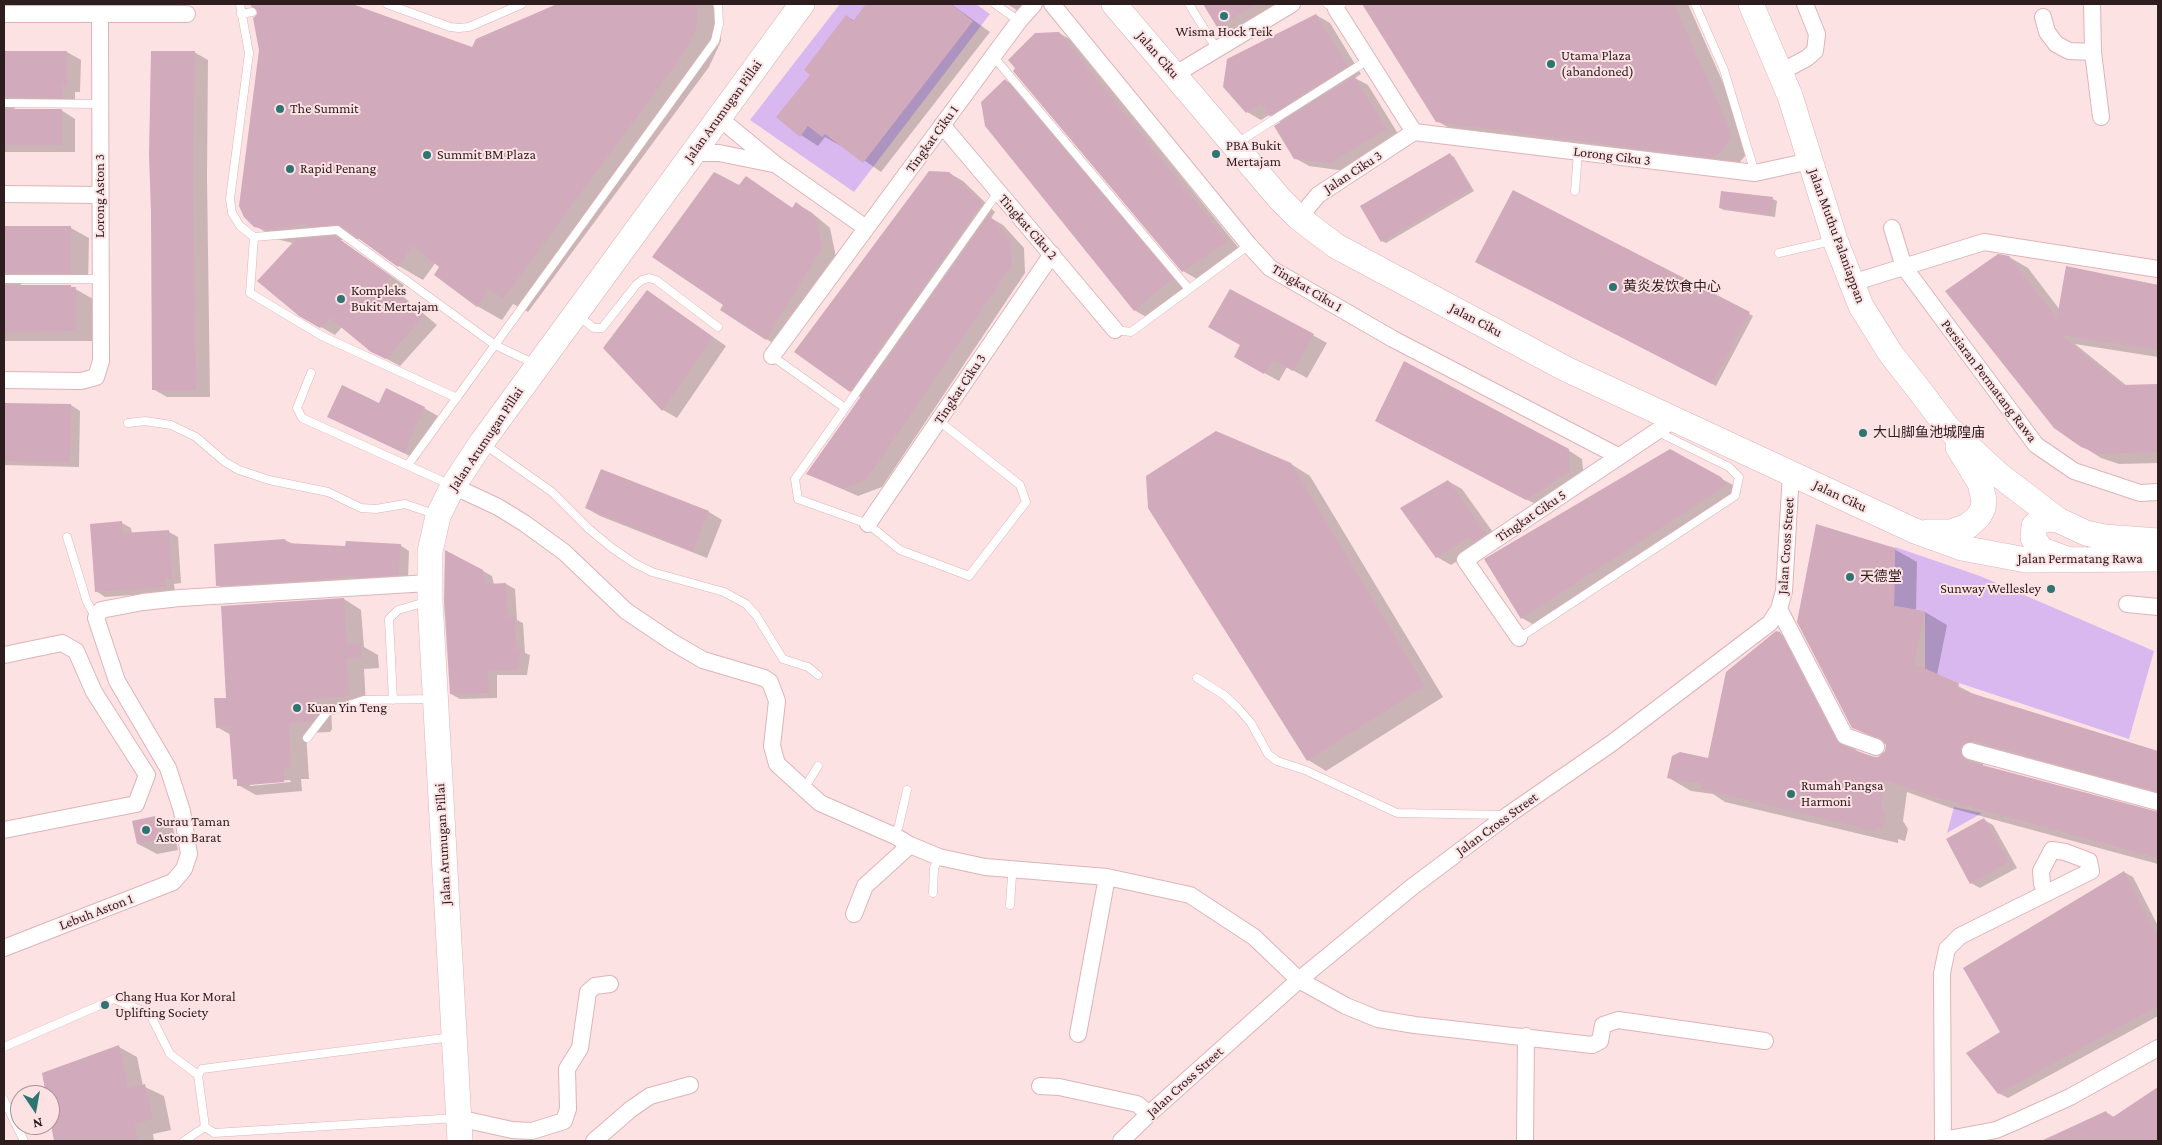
<!DOCTYPE html>
<meta charset="utf-8">
<style>
body{margin:0}
#map{position:relative;width:2162px;height:1145px;overflow:hidden;background:#fde2e4;font-family:"Crimson Pro",serif}
canvas{display:block}
.frame{position:absolute;inset:0;border:5px solid #2d1d1f;pointer-events:none}
.north{position:absolute;left:10px;top:1085px;width:50px;height:50px;box-sizing:border-box;background:#fde2e4;border:1px solid #aa9395;border-radius:50%;rotate:168deg;font-size:14px;font-weight:700;line-height:20px;text-align:center;color:#2d1d1f}
.north::after{content:'';display:block;margin:auto;width:18px;height:22px;background:#2c7572;clip-path:polygon(50% 0,100% 100%,50% 72%,0 100%)}
</style>
<div id="map">
<canvas width="2162" height="1145"></canvas>
<div class="frame"></div>
<div class="north">N</div>
</div>
<script>
const c = document.querySelector('canvas').getContext('2d');
c.lineJoin = 'round';
function fill(path, color) {
  c.fillStyle = color;
  c.fill(path, 'evenodd');
}
function toPath(rows) {
  const path = new Path2D();
  for (const r of rows) {
    path.moveTo(r[0], r[1]);
    for (let i = 2; i < r.length; i += 2) path.lineTo(r[i], r[i + 1]);
  }
  return path;
}
function strokePath(path, color, width, dash) {
  c.strokeStyle = color;
  c.lineWidth = width;
  c.lineCap = dash ? 'butt' : 'round';
  c.setLineDash(dash || []);
  c.stroke(path);
}
function label(font, color, halo, rows, align = 'center') {
  c.font = font + ' "Crimson Pro","Noto Sans SC",serif';
  c.lineWidth = 4;
  c.setLineDash([]);
  c.textBaseline = 'middle';
  c.strokeStyle = halo;
  c.fillStyle = color;
  for (const [text, x, y, turn = 0] of rows) {
    c.save();
    c.translate(x, y);
    c.rotate((+turn || 0) * Math.PI / 180);
    c.textAlign = isNaN(turn) ? turn : align;
    if (halo) c.strokeText(text, 0, 0);
    c.fillText(text, 0, 0);
    c.restore();
  }
}
fill(toPath([
 [840,4,976,4,990,14,854,192,750,120],
 [1895,547,1980,576,2154,651,2129,739,1959,683,1925,669,1925,611,1894,606],
 [1954,807,1982,813,1947,833]
]), '#d9b8f0');
fill(toPath([
 [252,4,348,4,473,49,477,40,560,4,712,4,720,18,721,41,709,67,528,312,513,304,502,320,477,306,436,262,423,280,399,266,360,239,340,240,404,285,399,293,437,325,400,366,372,351,342,327,335,335,300,315,293,243,280,240,255,226,260,50,259,10],
 [868,4,935,4,937,5,938,4,951,4,990,32,881,172,842,145,841,146,825,137,818,146,801,135,812,74,847,17,855,21],
 [1007,4,1043,4,1031,19],
 [1204,4,1284,4,1232,34,1218,26],
 [1369,4,1688,4,1750,143,1745,156,1739,163,1456,132,1437,121,1365,7],
 [1316,15,1330,23,1361,74,1355,78,1368,85,1400,137,1345,171,1309,166,1295,158,1282,123,1269,115,1261,120,1247,112],
 [1059,33,1073,41,1241,251,1197,279,1183,271],
 [4,52,67,52,81,60,80,92,75,92,75,105,18,105,13,110,61,110,75,119,75,152,4,152],
 [194,52,208,60,207,177,210,397,167,397,153,389],
 [1005,80,1019,88,1186,287,1148,318,1134,310],
 [1450,155,1454,157,1474,191,1386,243,1382,241],
 [949,173,963,181,995,212,991,218,1003,225,1024,248,1025,273,882,487,858,496,808,474,862,398,850,391],
 [746,177,794,209,797,204,811,212,830,228,836,257,780,347,766,339,725,305,739,186],
 [1514,192,1753,316,1716,386,1477,262],
 [1773,199,1777,201,1775,217,1724,210,1720,208],
 [4,228,71,228,89,238,88,283,22,283,19,286,70,286,93,299,93,341,4,341],
 [2009,257,2028,268,2060,310,2067,268,2158,285,2158,357,2075,344,2127,386,2158,385,2158,463,2119,464,2101,458,2082,446],
 [1230,290,1327,343,1307,378,1287,367,1279,381,1235,357,1242,345],
 [647,291,726,346,677,418,663,410,604,348],
 [4,405,71,405,80,411,79,467,4,465],
 [424,408,438,416,418,460,329,417],
 [1391,429,1568,450,1582,459,1584,479,1541,507],
 [1291,464,1310,476,1443,697,1326,771,1308,760],
 [602,471,709,512,722,520,707,558,600,516,586,508],
 [1720,478,1735,486,1741,493,1536,626,1522,618],
 [1448,481,1462,489,1500,542,1482,546,1451,565,1437,557],
 [122,523,131,528,132,534,169,532,178,537,181,583,174,584,175,592,105,597,96,591,91,525],
 [285,540,293,544,346,547,400,545,409,551,408,579,226,590,217,585],
 [1894,549,1917,562,1916,611,1925,612,1947,625,1937,675,1981,698,2157,752,2158,746,2158,798,1983,761,1983,766,2158,812,2158,864,1951,808,1907,792,1903,821,1908,829,1905,841,1898,839,1898,843,1725,802,1713,794,1691,791,1669,778,1709,760,1779,633,1802,646,1857,752,1879,758,1886,751,1887,745,1853,727],
 [483,571,492,576,494,585,506,584,515,589,517,620,523,623,525,653,530,655,527,675,497,675,497,698,460,699,451,694],
 [344,599,361,610,364,647,378,655,379,668,364,669,366,706,331,708,332,729,330,732,306,733,309,779,301,779,302,791,256,795,238,785,238,781,234,778,231,735,217,727,228,699],
 [290,780,291,782,250,786,250,783],
 [154,817,173,828,178,850,157,854,138,844],
 [1984,820,1993,825,2017,868,1980,888,1971,883],
 [2124,872,2133,877,2158,926,2158,1016,2008,1098,1998,1093,2001,1032],
 [119,1047,137,1057,143,1086,164,1096,171,1130,153,1134,154,1141,55,1141,50,1113,50,1095,47,1095],
 [2158,1088,2158,1141,2044,1141,2106,1112,2114,1117]
]), '#0003');
fill(toPath([
 [250,4,352,4,472,47,476,39,557,4,696,4,697,14,697,27,687,49,503,299,489,289,477,307,434,275,439,267,413,246,398,267,340,225,307,227,310,223,268,230,254,227,244,217,239,206,259,50,253,18,257,14,257,11,251,6],
 [866,4,951,4,973,21,863,163,825,134,822,137,808,126,800,137,776,117,810,75,804,70,846,15,853,21],
 [1203,4,1257,4,1217,27],
 [1362,4,1674,4,1731,132,1730,139,1720,153,1711,158,1436,122],
 [1316,14,1348,66,1269,116,1261,104,1246,113,1223,87,1227,59],
 [1059,32,1228,242,1182,272,1013,71,1015,68,1008,60,1035,33],
 [4,51,67,51,67,85,62,85,62,98,4,97],
 [151,51,195,51,193,168,196,390,152,390,151,213,149,155],
 [1354,76,1387,129,1330,163,1294,159,1274,126],
 [1005,79,1173,278,1134,311,985,126,981,102],
 [4,109,62,109,62,145,4,145],
 [1450,153,1471,189,1381,242,1360,206],
 [929,171,949,172,982,203,850,392,794,352],
 [714,172,739,185,746,176,792,208,796,202,816,218,822,248,766,340,720,310,723,305,652,257],
 [1513,190,1750,312,1712,384,1475,262],
 [1721,191,1773,197,1771,215,1719,208],
 [989,215,1010,239,1012,265,867,479,843,489,806,474],
 [4,226,71,226,71,273,4,273],
 [335,236,391,276,386,284,423,317,386,359,371,352,330,318,320,328,299,316,257,281,296,239],
 [1998,254,2009,256,2057,318,2066,266,2158,285,2158,350,2060,335,2122,385,2158,384,2158,452,2100,454,2081,447,2054,428,1945,291],
 [4,285,71,285,71,287,76,287,76,331,4,332],
 [1230,289,1314,334,1293,371,1273,360,1264,374,1234,357,1240,345,1208,327],
 [647,290,713,337,662,411,603,348],
 [1404,361,1569,449,1570,471,1526,500,1375,421],
 [342,385,379,403,386,388,425,407,404,453,327,417],
 [4,403,71,404,70,462,4,461],
 [1216,431,1291,463,1425,686,1307,761,1148,508,1146,476],
 [1670,449,1721,477,1727,485,1521,619,1484,559],
 [601,469,709,511,693,551,585,508],
 [1448,480,1487,534,1473,542,1470,537,1436,558,1400,508],
 [122,521,123,533,169,530,172,579,165,579,166,587,95,592,90,524],
 [1816,524,1895,548,1894,606,1925,611,1914,664,1959,683,1958,689,2158,751,2158,792,1973,741,1963,744,1960,749,1963,758,1967,761,2158,812,2158,858,1927,795,1885,780,1881,807,1886,815,1882,829,1876,827,1875,831,1701,789,1702,784,1667,778,1672,756,1680,752,1708,758,1726,672,1776,631,1780,632,1837,741,1842,745,1873,757,1878,757,1885,751,1886,745,1883,740,1852,728,1797,622],
 [285,539,286,543,345,546,346,541,401,544,399,575,367,577,342,576,343,578,216,586,214,544],
 [445,550,483,570,486,584,506,583,508,617,515,617,516,649,521,649,518,670,488,671,489,693,450,694,444,601],
 [344,598,347,644,361,644,362,658,347,659,349,696,313,699,315,719,312,722,289,723,291,769,284,769,284,782,237,786,237,779,233,779,229,727,216,728,214,698,226,698,221,606],
 [155,816,160,839,137,844,132,821],
 [1984,818,2009,862,1970,884,1946,839],
 [2124,871,2158,937,2158,1006,1998,1094,1966,1053,2000,1032,1963,968],
 [119,1045,128,1088,145,1084,153,1119,135,1124,138,1141,54,1141,50,1120,50,1095,46,1095,42,1073],
 [2158,1087,2158,1141,2041,1141,2106,1111,2110,1119]
]), '#d1aabb');
const service = toPath([
 [240,4,249,53,230,199,232,213,240,226,254,237,337,230,495,345,535,364],
 [387,4,450,27,459,28,469,27,522,4],
 [995,4,1019,21],
 [1189,4,1216,48],
 [1327,4,1336,9,1342,4],
 [1695,4,1724,70,1755,173],
 [241,14,252,12],
 [993,56,1189,289],
 [4,103,100,104],
 [1237,143,1368,60],
 [1575,191,1578,152],
 [254,237,250,293,322,336,457,398],
 [1779,253,1831,241],
 [4,279,100,279],
 [578,316,594,328,602,328,636,285,642,280,649,278,656,280,718,327],
 [1115,330,1131,332,1249,245],
 [772,356,845,408],
 [311,373,297,408,302,418,451,485],
 [939,421,1020,485,1026,502,969,576,900,550,868,524,798,499,795,479,998,192],
 [128,423,145,421,171,425,196,437,225,462,239,470,269,480,328,492,361,508,376,509,405,504,434,514],
 [484,444,552,492,589,529,612,548,634,563,652,572,724,592,746,604,756,615,783,659,808,667,818,675],
 [408,465,715,41,719,24,718,4],
 [67,537,87,602,96,618],
 [1519,638,1735,496,1739,477,1729,467,1656,431],
 [1197,678,1224,695,1238,708,1251,723,1268,754,1277,761,1305,770,1397,813,1504,815],
 [393,700,389,619,398,610,426,602],
 [307,738,327,712,364,700,433,699],
 [804,789,818,766],
 [895,836,899,825,907,790],
 [933,893,934,868,939,857],
 [1010,905,1012,876,1016,869],
 [452,1037,202,1069,198,1075,205,1127,214,1133,457,1118],
 [4,1047,114,999,150,1014,170,1054,198,1075],
 [4,1100,24,1141],
 [184,1141,205,1127]
]);
const minor = toPath([
 [1052,4,1249,245,1270,268,1393,339,1618,456],
 [2092,4,2093,52,2101,117],
 [1336,9,1414,132],
 [4,14,187,14],
 [2043,17,2047,32,2056,44,2069,51,2093,52],
 [1781,72,1807,58,1815,51,1817,34,1805,4],
 [1174,75,1292,4],
 [719,118,775,164,866,228],
 [942,125,1115,330],
 [1414,132,1755,173,1810,161],
 [692,153,719,153,773,164],
 [4,194,100,195],
 [1299,218,1318,195,1414,132],
 [1892,228,1904,267,2036,445,2074,471,2140,493,2158,492],
 [1852,283,1984,242,2158,269],
 [772,356,1019,21,1034,4],
 [4,380,81,381,96,377,101,361,100,14],
 [453,486,498,507,524,523,564,552,626,611,672,642,703,660,764,678,770,682,777,701,772,746,777,764,820,803,895,836,910,845,939,857,985,867,1107,877,1190,895,1254,937,1299,980,1346,1006,1378,1019,1415,1025,1592,1045,1600,1041,1603,1025,1618,1020,1765,1041],
 [868,524,1052,254],
 [2127,604,2158,607],
 [1779,609,1845,736,1876,747],
 [1519,638,1465,560,1675,419],
 [4,655,62,643,76,651,94,692,147,775,136,804,4,830],
 [1970,751,2158,802],
 [854,914,865,886,910,845],
 [4,948,173,882,184,869,189,854,182,811,168,768,117,681,96,618,101,610,143,602,180,598,429,583],
 [1078,1034,1107,877],
 [1040,1086,1059,1087,1137,1104,1149,1114],
 [458,1118,512,1130,532,1131,564,1121,568,1109,567,1069,580,1048,588,992,595,986,610,984],
 [1943,1140,1996,1130,2017,1121,2070,1097,2158,1048],
 [594,1141,631,1109,650,1096,690,1085],
 [1121,1141,1149,1114,1299,980,1412,887,1508,815,1612,743,1770,623,1779,609,1784,591,1791,473],
 [1525,1141,1526,1036],
 [1943,1141,1942,973,1947,949,1960,936,2091,871,2089,861,2065,852,2052,850,2041,871,2042,884,2047,892]
]);
const primary = toPath([
 [1114,4,1280,199,1299,218,1336,246,1566,369,1915,531,1962,548,2026,560,2158,559],
 [1751,4,1790,96,1835,240,1861,306,1891,354,1920,391,1947,427,1999,475,2058,520,2086,533,2104,537,2158,541],
 [2058,520,2049,519,2038,522,2034,526,2033,538,2042,550,2064,558],
 [1928,532,1951,532,1968,526,1979,516,1983,508,1984,500,1980,483,1958,447],
 [460,1141,430,601,430,552,438,516,453,486,482,442,802,4]
]);
strokePath(service, '#deb3b8', 9);
strokePath(minor, '#deb3b8', 18);
strokePath(primary, '#deb3b8', 26);
strokePath(service, '#fff', 8);
strokePath(minor, '#fff', 16);
strokePath(primary, '#fff', 25);
for (const [x, y, r, color] of [
 [1224,16,5,"#2c7572"],
 [1551,64,5,"#2c7572"],
 [280,109,5,"#2c7572"],
 [1216,154,5,"#2c7572"],
 [427,155,5,"#2c7572"],
 [290,169,5,"#2c7572"],
 [1613,287,5,"#2c7572"],
 [341,299,5,"#2c7572"],
 [1863,433,5,"#2c7572"],
 [1850,577,5,"#2c7572"],
 [2051,589,5,"#2c7572"],
 [297,708,5,"#2c7572"],
 [1791,794,5,"#2c7572"],
 [146,830,5,"#2c7572"],
 [105,1005,5,"#2c7572"]
]) {
  const dot = new Path2D();
  dot.arc(x, y, r, 0, 2 * Math.PI);
  c.fillStyle = color;
  c.fill(dot);
  strokePath(dot, '#fde2e4', 2);
}
label('14px', '#2d1d1f', '#fde2e4', [
 ["Wisma Hock Teik",1224,32,"center"],
 ["Utama Plaza",1561,56],
 ["(abandoned)",1561,72],
 ["The Summit",290,109],
 ["PBA Bukit",1226,146],
 ["Mertajam",1226,162],
 ["Summit BM Plaza",437,155],
 ["Rapid Penang",300,169],
 ["黄炎发饮食中心",1623,287],
 ["Kompleks",351,291],
 ["Bukit Mertajam",351,307],
 ["大山脚鱼池城隍庙",1873,433],
 ["天德堂",1860,577],
 ["Sunway Wellesley",2041,589,"right"],
 ["Kuan Yin Teng",307,708],
 ["Rumah Pangsa",1801,786],
 ["Harmoni",1801,802],
 ["Surau Taman",156,822],
 ["Aston Barat",156,838],
 ["Chang Hua Kor Moral",115,997],
 ["Uplifting Society",115,1013]
], 'left');
label('14px', '#2d1d1f', '#fde2e4', [
 ["Jalan Ciku",1158,55,49],
 ["Jalan Arumugan Pillai",723,111,-54],
 ["Tingkat Ciku 1",932,139,-54],
 ["Lorong Ciku 3",1612,156,7],
 ["Jalan Ciku 3",1353,172,-33],
 ["Lorong Aston 3",100,196,-90],
 ["Tingkat Ciku 2",1028,227,49],
 ["Jalan Muthu Palaniappan",1837,236,70],
 ["Tingkat Ciku 1",1307,288,31],
 ["Jalan Ciku",1476,320,28],
 ["Persiaran Permatang Rawa",1989,381,53],
 ["Tingkat Ciku 3",960,389,-56],
 ["Jalan Arumugan Pillai",486,439,-56],
 ["Jalan Ciku",1840,496,25],
 ["Tingkat Ciku 5",1531,516,-34],
 ["Jalan Cross Street",1786,546,-86],
 ["Jalan Permatang Rawa",2080,559],
 ["Jalan Cross Street",1497,824,-36],
 ["Jalan Arumugan Pillai",443,844,-93],
 ["Lebuh Aston 1",96,912,-21],
 ["Jalan Cross Street",1185,1082,-42]
]);
</script>
